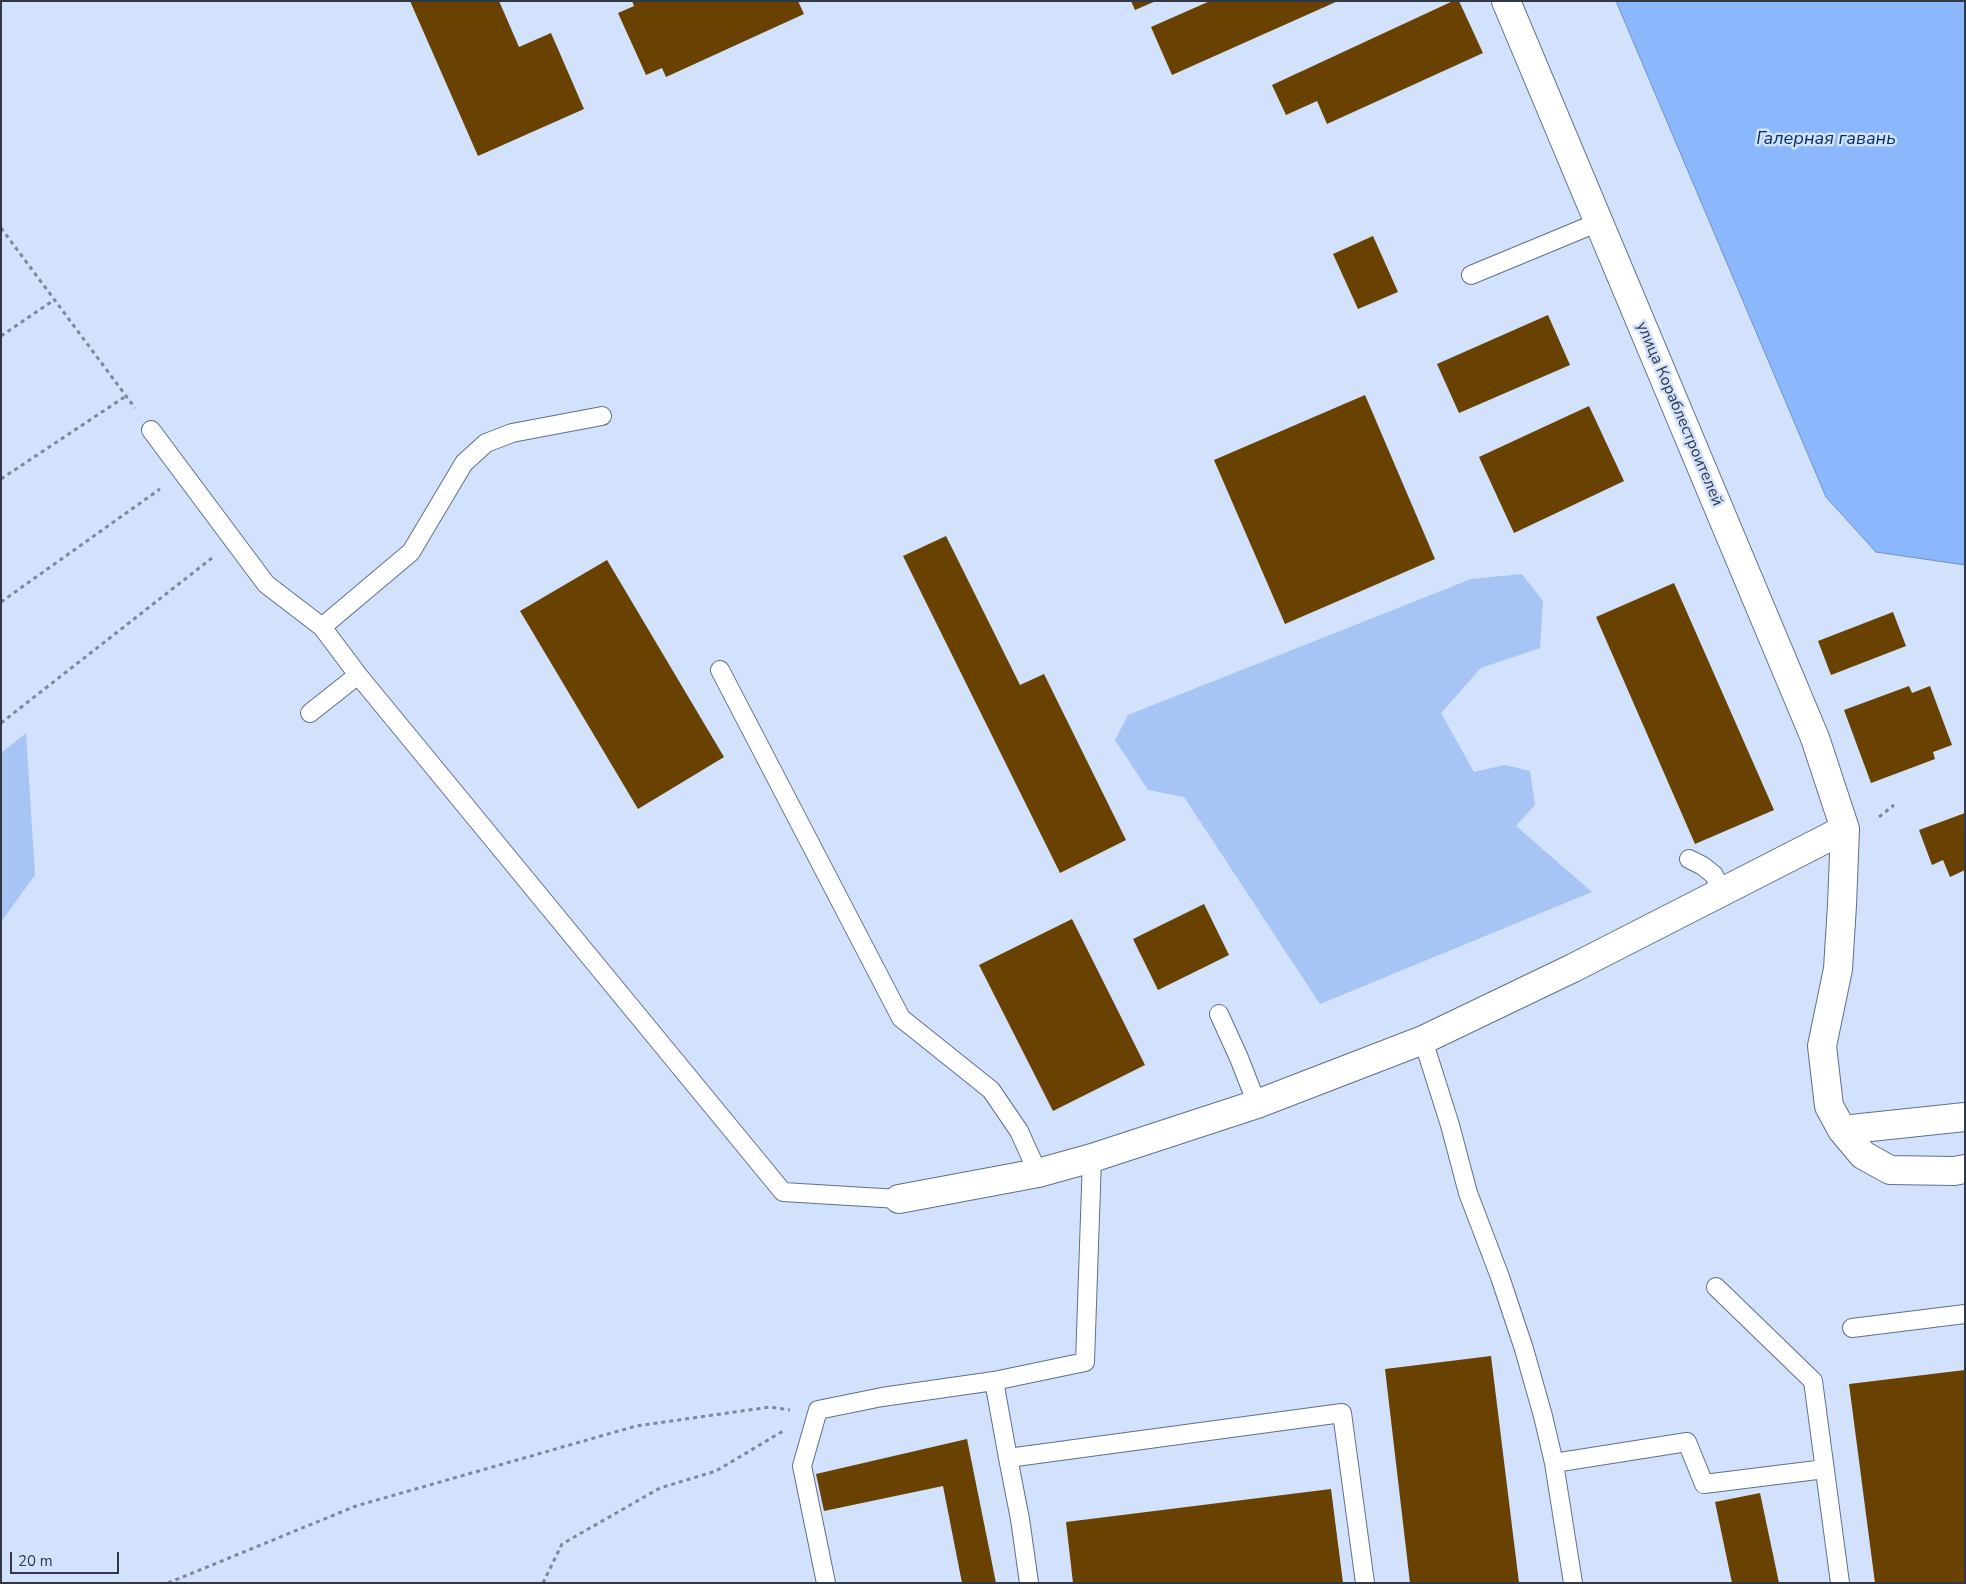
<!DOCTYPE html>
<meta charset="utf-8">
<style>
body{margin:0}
#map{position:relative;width:1966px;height:1584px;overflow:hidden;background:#d2e2fc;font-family:"Nunito Sans",sans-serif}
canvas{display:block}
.frame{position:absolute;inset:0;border:2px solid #303845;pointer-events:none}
.scale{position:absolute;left:10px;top:1552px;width:109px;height:22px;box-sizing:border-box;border:2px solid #303845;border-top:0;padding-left:6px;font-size:15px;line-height:18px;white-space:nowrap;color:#303845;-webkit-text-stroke:4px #d2e2fc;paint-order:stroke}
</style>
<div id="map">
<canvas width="1966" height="1584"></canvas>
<div class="frame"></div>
<div class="scale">20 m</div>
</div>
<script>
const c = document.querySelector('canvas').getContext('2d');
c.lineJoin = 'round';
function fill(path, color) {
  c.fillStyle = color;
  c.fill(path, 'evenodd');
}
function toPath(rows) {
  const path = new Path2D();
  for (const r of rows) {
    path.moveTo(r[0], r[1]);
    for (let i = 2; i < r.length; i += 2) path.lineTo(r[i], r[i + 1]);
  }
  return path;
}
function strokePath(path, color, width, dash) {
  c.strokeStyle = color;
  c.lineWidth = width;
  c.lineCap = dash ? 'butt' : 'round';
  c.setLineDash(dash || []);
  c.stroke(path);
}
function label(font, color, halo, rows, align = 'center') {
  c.font = font + ' "Nunito Sans",sans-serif';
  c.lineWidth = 5;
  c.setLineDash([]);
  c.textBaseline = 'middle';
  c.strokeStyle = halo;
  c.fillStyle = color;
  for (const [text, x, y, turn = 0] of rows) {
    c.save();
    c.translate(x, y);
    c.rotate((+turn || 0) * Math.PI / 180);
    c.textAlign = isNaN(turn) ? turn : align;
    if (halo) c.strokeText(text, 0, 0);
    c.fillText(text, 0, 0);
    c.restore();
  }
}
fill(toPath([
 [1522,574,1543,601,1540,648,1481,668,1441,713,1474,772,1505,765,1530,771,1535,805,1516,826,1592,892,1320,1004,1184,797,1148,790,1115,740,1128,715,1471,579],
 [26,733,35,875,1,922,1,753]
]), '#a6c5f4');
const water = toPath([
 [1616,1,1965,1,1965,565,1876,552,1826,497,1616,1]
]);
fill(water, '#8bb7fd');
strokePath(water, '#7091c6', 1);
fill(toPath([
 [410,1,499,1,519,47,551,33,584,109,478,156],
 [632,1,798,1,804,14,666,77,662,68,646,75,618,13,634,6],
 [1131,1,1156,1,1135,10],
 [1210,1,1338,1,1172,75,1151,27],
 [1453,1,1459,1,1483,53,1327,124,1317,101,1286,115,1272,85],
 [1373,236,1398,292,1358,309,1333,254],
 [1548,315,1570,365,1459,413,1437,364],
 [1365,395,1435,559,1285,624,1214,460],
 [1589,406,1624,481,1514,533,1479,457],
 [946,536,1020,685,1044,674,1126,840,1060,873,903,556],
 [607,560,724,757,638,809,520,611],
 [1674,583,1774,810,1695,844,1596,617],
 [1893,612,1906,646,1831,675,1818,641],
 [1909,686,1912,693,1930,686,1952,745,1933,752,1935,759,1871,783,1844,710],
 [1965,813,1965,870,1950,877,1943,860,1932,865,1919,830],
 [1204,904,1229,955,1158,990,1133,939],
 [1072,919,1145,1065,1053,1111,979,965],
 [1491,1356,1519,1583,1410,1583,1385,1369],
 [1965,1370,1965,1583,1875,1583,1849,1384],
 [967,1439,996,1583,962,1583,943,1486,824,1511,816,1474],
 [1331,1489,1343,1583,1073,1583,1066,1522],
 [1760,1493,1779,1583,1732,1583,1715,1502]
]), '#694100');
const service = toPath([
 [1471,275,1599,222],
 [151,430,266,584,322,627,358,675,783,1192,899,1199],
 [322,627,411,552,464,463,486,443,512,433,602,416],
 [720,670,901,1018,991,1090,1019,1131,1038,1173],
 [310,713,358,675],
 [1689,859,1703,866,1714,875,1722,892],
 [1219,1014,1239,1058,1257,1104],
 [1423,1040,1450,1125,1468,1193,1500,1277,1524,1349,1543,1416,1554,1463,1573,1583],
 [1716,1287,1813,1381,1840,1583],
 [1852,1328,1965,1314],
 [994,1381,1085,1362,1092,1158],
 [1008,1458,1020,1519,1029,1583],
 [1554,1463,1687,1442,1704,1484,1825,1469],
 [826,1583,802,1466,818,1410,882,1397,994,1381,1008,1458,1342,1413,1365,1583]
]);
const minor = toPath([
 [1506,1,1815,738,1845,829,1842,905,1838,969,1822,1046,1829,1106,1842,1130,1863,1155,1890,1170,1954,1171,1965,1169],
 [1842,1130,1965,1117],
 [899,1199,1038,1173,1092,1158,1257,1104,1423,1040,1573,968,1845,829]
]);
strokePath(service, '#5e708c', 20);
strokePath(minor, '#5e708c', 30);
strokePath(toPath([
 [1,228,135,408],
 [1,336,54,300],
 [1,479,126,396],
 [1,602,160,489],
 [1,723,212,558],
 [1879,817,1894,805],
 [168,1583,356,1506,636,1426,770,1407,790,1410],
 [543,1583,562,1544,660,1488,716,1471,783,1431]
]), '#7c889b', 3, [4, 4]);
strokePath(service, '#fff', 18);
strokePath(minor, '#fff', 28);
label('16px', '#303845', '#d2e2fc', [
 ["улица Кораблестроителей",1679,414,67]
]);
label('italic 18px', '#052e69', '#d2e2fc', [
 ["Галерная гавань",1826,140]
]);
</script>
